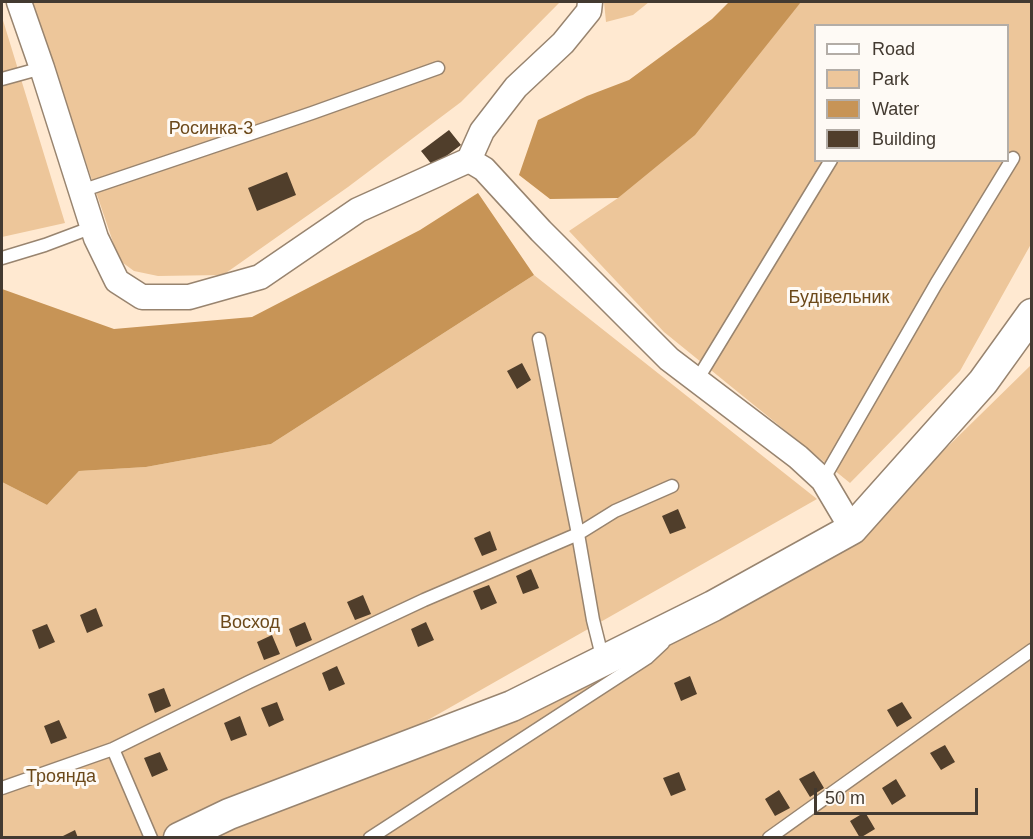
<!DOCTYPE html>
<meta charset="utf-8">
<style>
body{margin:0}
#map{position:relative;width:1033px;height:839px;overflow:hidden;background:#ffe9d1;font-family:Helvetica,sans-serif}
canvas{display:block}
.frame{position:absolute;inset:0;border:3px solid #433a31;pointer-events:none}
.legend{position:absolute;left:814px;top:24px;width:195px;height:138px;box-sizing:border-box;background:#fefaf5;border:2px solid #b3ada7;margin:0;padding:8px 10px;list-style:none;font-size:18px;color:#433a31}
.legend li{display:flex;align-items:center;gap:12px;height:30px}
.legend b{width:30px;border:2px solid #b3ada7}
.scale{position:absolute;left:814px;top:788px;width:164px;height:27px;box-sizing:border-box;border:3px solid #433a31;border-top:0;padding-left:8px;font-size:18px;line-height:21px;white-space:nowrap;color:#433a31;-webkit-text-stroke:4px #fefaf5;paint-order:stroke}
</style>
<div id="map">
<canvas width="1033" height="839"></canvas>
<div class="frame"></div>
<ul class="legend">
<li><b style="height:8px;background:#fff"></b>Road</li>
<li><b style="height:16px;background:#edc69a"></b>Park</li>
<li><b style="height:16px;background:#c79456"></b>Water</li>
<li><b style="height:16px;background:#503e2b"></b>Building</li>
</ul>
<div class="scale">50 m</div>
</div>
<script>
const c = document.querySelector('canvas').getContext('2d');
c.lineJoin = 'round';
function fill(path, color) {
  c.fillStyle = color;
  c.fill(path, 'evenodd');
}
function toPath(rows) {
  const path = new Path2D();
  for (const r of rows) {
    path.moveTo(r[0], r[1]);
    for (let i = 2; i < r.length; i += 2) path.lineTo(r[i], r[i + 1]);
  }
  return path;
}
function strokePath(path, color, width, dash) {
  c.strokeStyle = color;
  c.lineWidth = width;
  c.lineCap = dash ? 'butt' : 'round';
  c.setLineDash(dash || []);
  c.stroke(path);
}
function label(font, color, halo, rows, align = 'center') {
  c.font = font + ' Helvetica,sans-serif';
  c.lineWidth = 6;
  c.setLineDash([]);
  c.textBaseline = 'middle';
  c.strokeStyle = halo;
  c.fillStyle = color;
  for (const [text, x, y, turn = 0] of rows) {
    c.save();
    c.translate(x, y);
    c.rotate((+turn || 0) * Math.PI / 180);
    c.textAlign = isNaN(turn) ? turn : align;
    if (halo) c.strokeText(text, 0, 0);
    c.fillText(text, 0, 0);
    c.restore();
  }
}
fill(toPath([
 [32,2,560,2,461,102,348,187,223,275,158,276,134,271,119,260],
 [604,2,649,2,633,15,606,22],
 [801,2,1031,2,1031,244,960,371,850,483,664,332,569,231,618,198],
 [816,26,1008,26,1008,160,816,160],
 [2,17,65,223,2,237],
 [534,275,817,499,310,787,196,837,2,838,2,482,47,505,79,471,146,467,271,444],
 [1031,365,1031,837,210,838,685,617,929,465]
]), '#edc69a');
fill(toPath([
 [729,2,801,2,695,135,618,198,550,199,519,175,538,120,587,96,629,80,712,19],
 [478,193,534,275,271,444,146,467,79,471,47,505,2,482,2,289,114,329,252,317,420,230]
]), '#c79456');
fill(toPath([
 [449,130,461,145,433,166,421,151],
 [287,172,296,195,257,211,248,188],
 [522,363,531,380,517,389,507,371],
 [678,509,686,528,670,534,662,516],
 [490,531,497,550,482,556,474,538],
 [531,569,539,588,523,594,516,576],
 [489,585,497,603,481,610,473,591],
 [363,595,371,614,355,620,347,602],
 [96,608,103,626,87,633,80,615],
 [305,622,312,640,296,647,289,629],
 [426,622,434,640,418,647,411,629],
 [47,624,55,642,39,649,32,630],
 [272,635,280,654,264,660,257,642],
 [337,666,345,684,329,691,322,673],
 [690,676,697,694,681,701,674,683],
 [164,688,171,706,155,713,148,694],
 [277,702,284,720,269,727,261,708],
 [902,702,912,718,897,727,887,710],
 [240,716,247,735,231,741,224,723],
 [59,720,67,738,51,744,44,726],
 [945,745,955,762,941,770,930,753],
 [160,752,168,770,152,777,144,758],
 [814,771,824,788,810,797,799,779],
 [679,772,686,790,671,796,663,778],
 [896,779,906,796,892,805,882,788],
 [779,790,790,808,775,816,765,799],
 [865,812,875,829,860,838,850,821],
 [75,830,78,838,59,838]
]), '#503e2b');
const service = toPath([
 [2,79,42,68],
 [81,191,312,113,438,68],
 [2,258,45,245,93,227],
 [539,339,578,534,593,620,603,660],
 [697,380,831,160],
 [823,480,936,284,1013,158],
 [113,749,151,838],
 [2,788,113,749,249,682,424,600,578,534,615,511,672,486],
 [370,838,647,658,663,643],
 [769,838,1032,650]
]);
const minor = toPath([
 [19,2,42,68,96,238,117,281,142,297,189,297,260,277,358,210,469,160,482,131,516,87,563,43,589,11,590,2],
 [469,160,484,169,541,231,669,359,798,457,823,480,852,529]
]);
const tertiary = toPath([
 [179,838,229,814,512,706,713,606,852,529,983,382,1032,314]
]);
strokePath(service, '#98846f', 15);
strokePath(minor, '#98846f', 27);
strokePath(tertiary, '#98846f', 33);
strokePath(service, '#fff', 12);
strokePath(minor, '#fff', 24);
strokePath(tertiary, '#fff', 30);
label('18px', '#6c491a', '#fefaf5', [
 ["Росинка-3",211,129],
 ["Будівельник",839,298],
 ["Восход",250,623],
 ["Троянда",61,777]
]);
</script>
